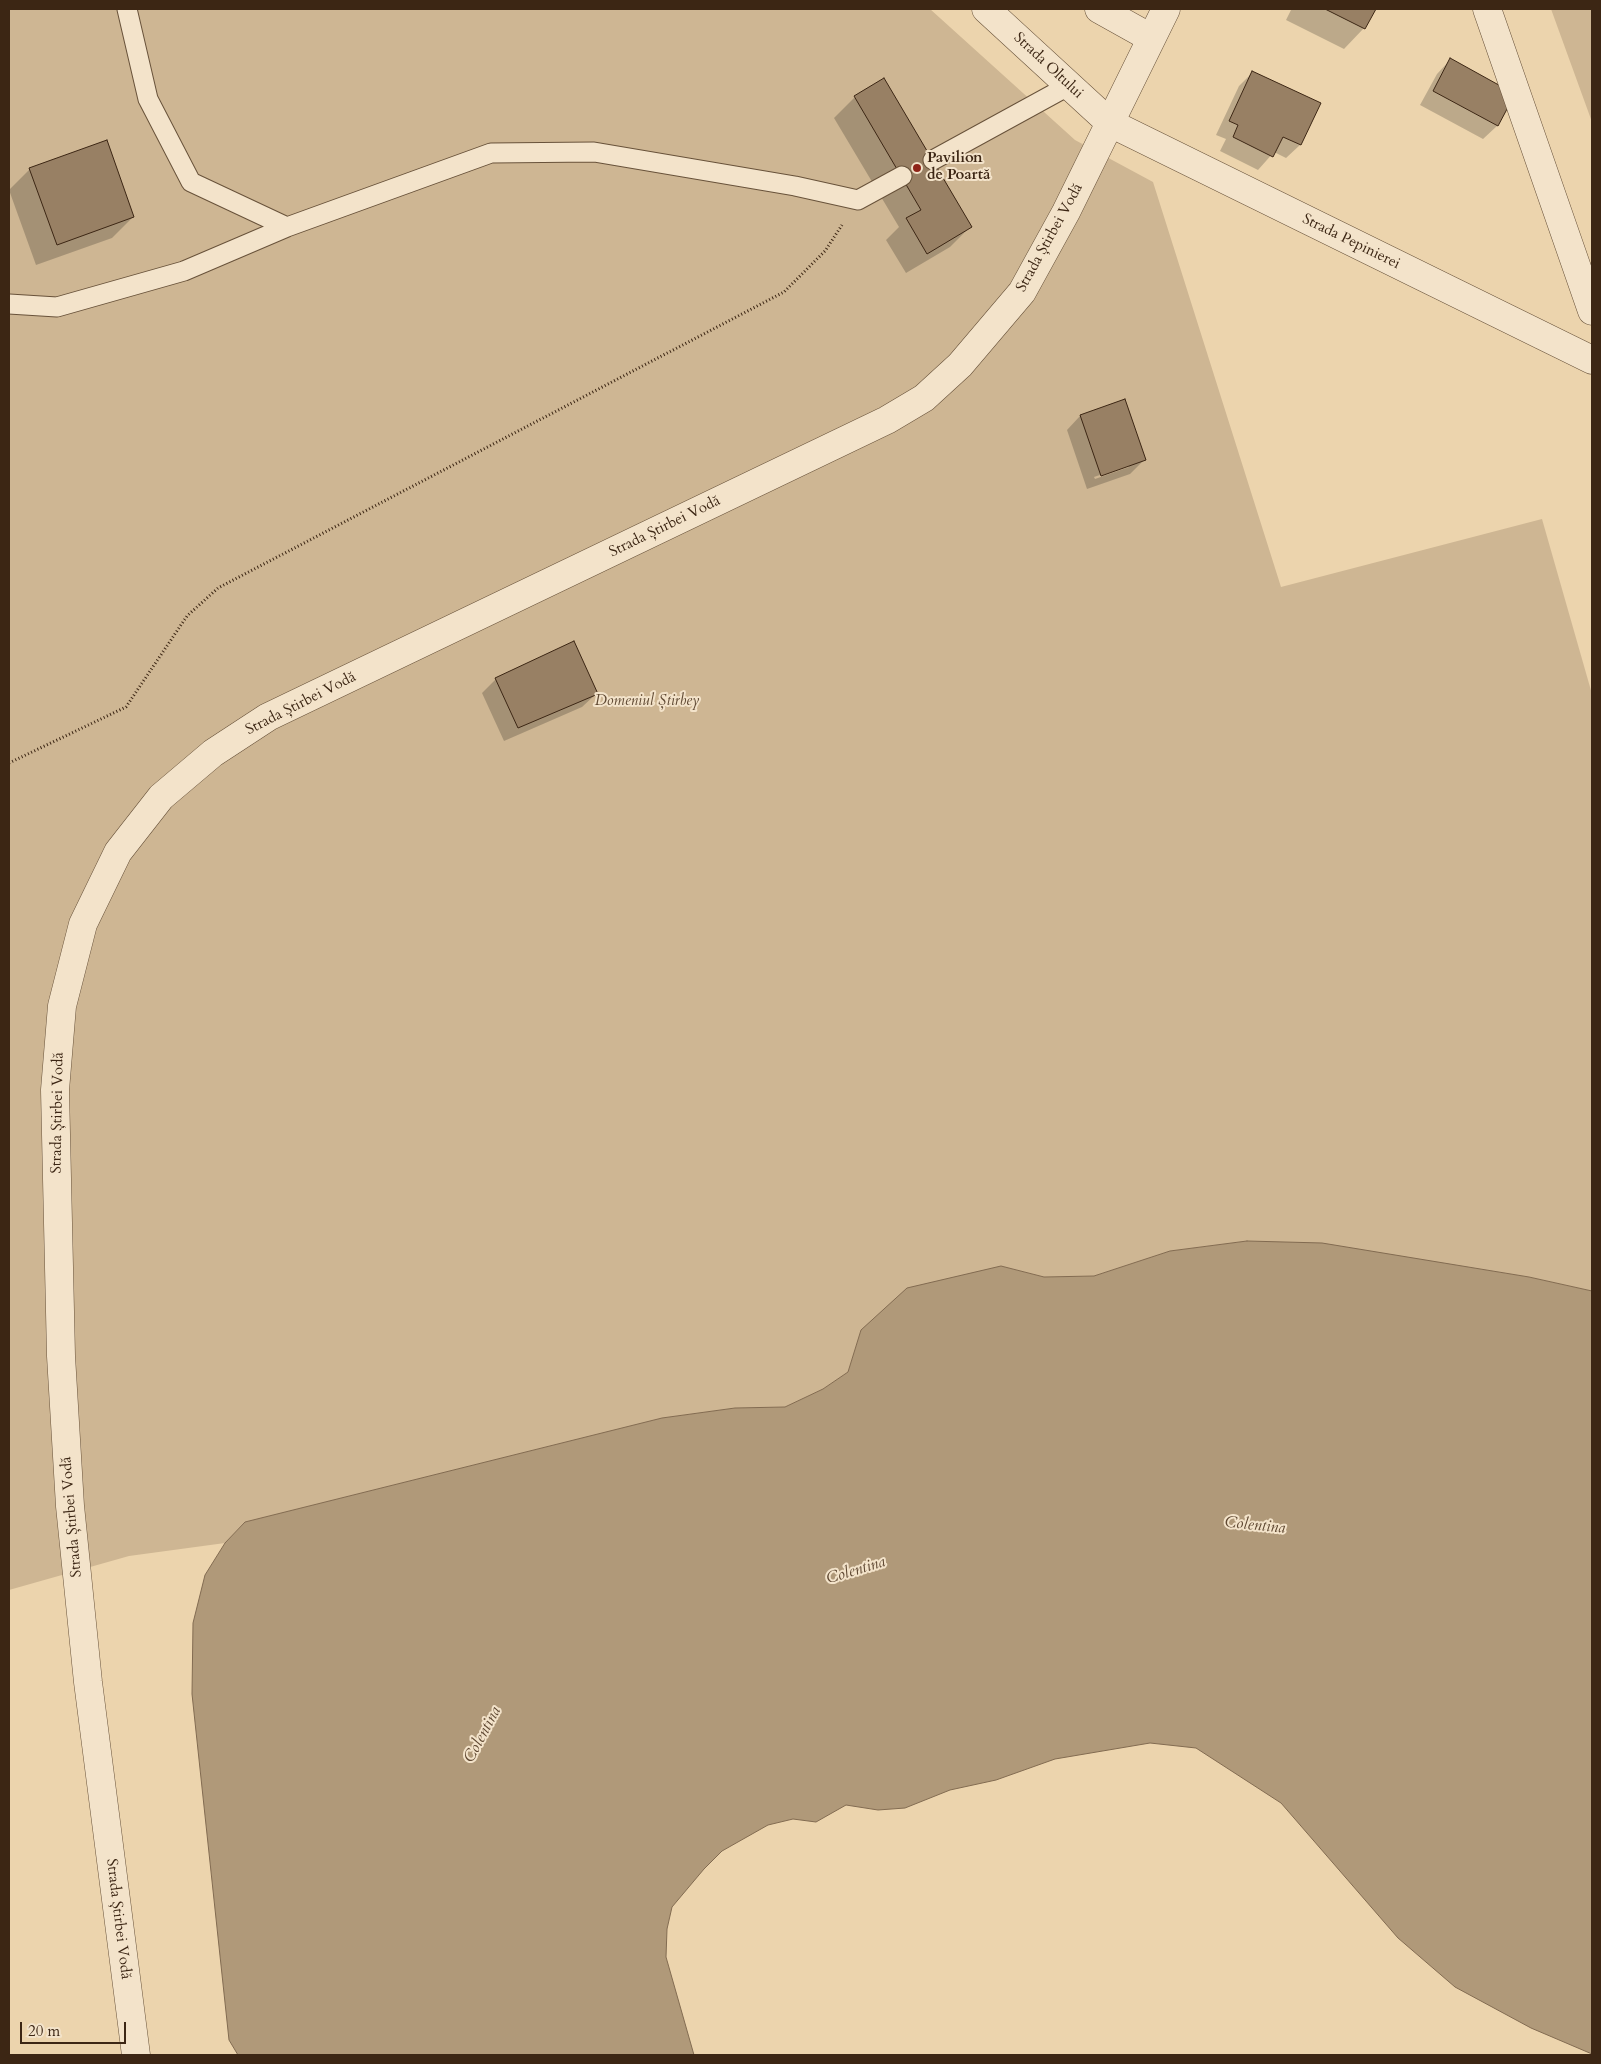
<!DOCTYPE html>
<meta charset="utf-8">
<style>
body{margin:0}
#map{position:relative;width:1601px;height:2064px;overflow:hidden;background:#ecd4ad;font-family:Cardo,serif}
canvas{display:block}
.frame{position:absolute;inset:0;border:10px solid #3c2614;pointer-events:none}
.scale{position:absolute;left:20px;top:2022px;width:106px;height:22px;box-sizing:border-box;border:2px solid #3c2614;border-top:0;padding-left:6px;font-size:15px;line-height:18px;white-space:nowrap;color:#3c2614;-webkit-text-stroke:4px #f3e3ca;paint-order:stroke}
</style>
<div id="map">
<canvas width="1601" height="2064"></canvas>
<div class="frame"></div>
<div class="scale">20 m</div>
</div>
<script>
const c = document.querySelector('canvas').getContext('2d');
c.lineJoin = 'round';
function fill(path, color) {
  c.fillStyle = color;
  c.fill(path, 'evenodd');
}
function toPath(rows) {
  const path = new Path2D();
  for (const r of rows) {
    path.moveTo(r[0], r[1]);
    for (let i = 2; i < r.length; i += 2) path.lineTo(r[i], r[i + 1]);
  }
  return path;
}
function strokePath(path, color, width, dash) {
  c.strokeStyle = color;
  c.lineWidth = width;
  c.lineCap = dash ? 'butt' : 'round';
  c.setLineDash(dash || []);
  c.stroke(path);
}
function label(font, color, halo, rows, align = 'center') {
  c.font = font + ' Cardo,serif';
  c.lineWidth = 4;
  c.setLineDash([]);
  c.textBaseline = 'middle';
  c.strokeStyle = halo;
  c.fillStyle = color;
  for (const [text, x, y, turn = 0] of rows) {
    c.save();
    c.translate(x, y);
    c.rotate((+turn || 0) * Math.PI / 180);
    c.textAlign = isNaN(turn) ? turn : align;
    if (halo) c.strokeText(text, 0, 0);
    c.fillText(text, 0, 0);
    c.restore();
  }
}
fill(toPath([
 [9,9,930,9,1075,140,1153,182,1281,587,1542,519,1592,694,1592,1291,1529,1277,1447,1264,1247,1241,1170,1251,1094,1276,1044,1277,1001,1266,861,1330,848,1372,823,1389,785,1407,735,1408,662,1418,245,1522,225,1543,129,1556,9,1590],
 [1551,9,1592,9,1592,122]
]), '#ceb693');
const water = toPath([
 [1247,1241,1322,1243,1529,1277,1592,1291,1592,2054,1531,2028,1455,1987,1398,1938,1281,1803,1196,1748,1150,1743,1055,1759,996,1780,950,1790,905,1808,878,1810,846,1805,816,1822,793,1819,768,1825,722,1851,704,1869,672,1907,667,1929,666,1957,694,2055,238,2055,229,2040,192,1694,193,1623,205,1575,225,1543,245,1522,662,1418,735,1408,785,1407,823,1389,848,1372,861,1330,907,1288,1001,1266,1044,1277,1094,1276,1170,1251,1247,1241]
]);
fill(water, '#b09979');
strokePath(water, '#826b51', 1);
fill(toPath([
 [1288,9,1374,9,1364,28,1344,49,1286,20,1291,10],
 [1450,60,1513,94,1497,126,1483,139,1420,105,1437,74],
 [1253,72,1319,104,1300,145,1286,158,1274,152,1258,170,1220,151,1226,139,1216,135,1239,86],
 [884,80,970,227,950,247,906,273,886,240,899,227,834,118,855,97],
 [30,169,133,217,112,238,36,265,9,190],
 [1080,416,1144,460,1130,474,1087,489,1067,430],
 [1129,465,1129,467,1095,479,1094,477],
 [496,679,596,694,582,707,504,741,482,693]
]), '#0003');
const building = toPath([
 [1325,9,1376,9,1365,29,1325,9],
 [1450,58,1515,94,1498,126,1433,91,1450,58],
 [1252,71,1321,103,1301,145,1283,137,1273,157,1233,137,1238,125,1229,121,1252,71],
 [884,78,972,227,927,254,906,218,921,210,854,96,884,78],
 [107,140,134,217,57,245,29,168,107,140],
 [1125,399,1146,460,1101,476,1080,415,1125,399],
 [574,641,598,694,518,728,495,678,574,641]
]);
fill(building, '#988064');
strokePath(building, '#3c2614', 1);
const service = toPath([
 [127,9,148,99,191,182,287,227],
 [933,160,1070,85],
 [9,304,57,307,184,271,287,227,491,153,594,152,795,186,858,200,902,176]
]);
const minor = toPath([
 [986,9,1110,123,1592,360],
 [1099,9,1151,38],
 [1487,9,1592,311]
]);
const tertiary = toPath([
 [136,2055,88,1682,70,1506,61,1356,55,1090,62,1006,83,924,118,852,161,797,213,753,268,717,887,420,924,398,960,365,1022,292,1066,212,1166,9]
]);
strokePath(service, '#68523a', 21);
strokePath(minor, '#68523a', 29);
strokePath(tertiary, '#68523a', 29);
strokePath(toPath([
 [9,763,126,707,187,616,218,588,784,292,825,251,842,225]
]), '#3c2614', 3, [1, 2.5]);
strokePath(service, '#f3e3ca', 19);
strokePath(minor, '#f3e3ca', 28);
strokePath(tertiary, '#f3e3ca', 28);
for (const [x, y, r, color] of [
 [917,168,5,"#8f2418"]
]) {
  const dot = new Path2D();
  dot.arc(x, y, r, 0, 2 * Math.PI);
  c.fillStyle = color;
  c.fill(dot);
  strokePath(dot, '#f3e3ca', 2);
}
label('15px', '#3c2614', '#f3e3ca', [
 ["Strada Oltului",1048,66,43],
 ["Strada Știrbei Vodă",1050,238,-61],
 ["Strada Pepinierei",1351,242,26],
 ["Strada Știrbei Vodă",665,527,-26],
 ["Strada Știrbei Vodă",301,704,-27],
 ["Strada Știrbei Vodă",58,1113,-89],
 ["Strada Știrbei Vodă",72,1517,-95],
 ["Strada Știrbei Vodă",118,1919,83]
]);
label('bold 15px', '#3c2614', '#f3e3ca', [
 ["Pavilion",927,159],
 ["de Poartă",927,176]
], 'left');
label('italic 15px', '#604a34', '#f3e3ca', [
 ["Domeniul Știrbey",647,702]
]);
label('italic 16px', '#5f4832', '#f3e3ca', [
 ["Colentina",1255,1526,6],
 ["Colentina",856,1571,-17],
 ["Colentina",483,1735,-62]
]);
</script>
